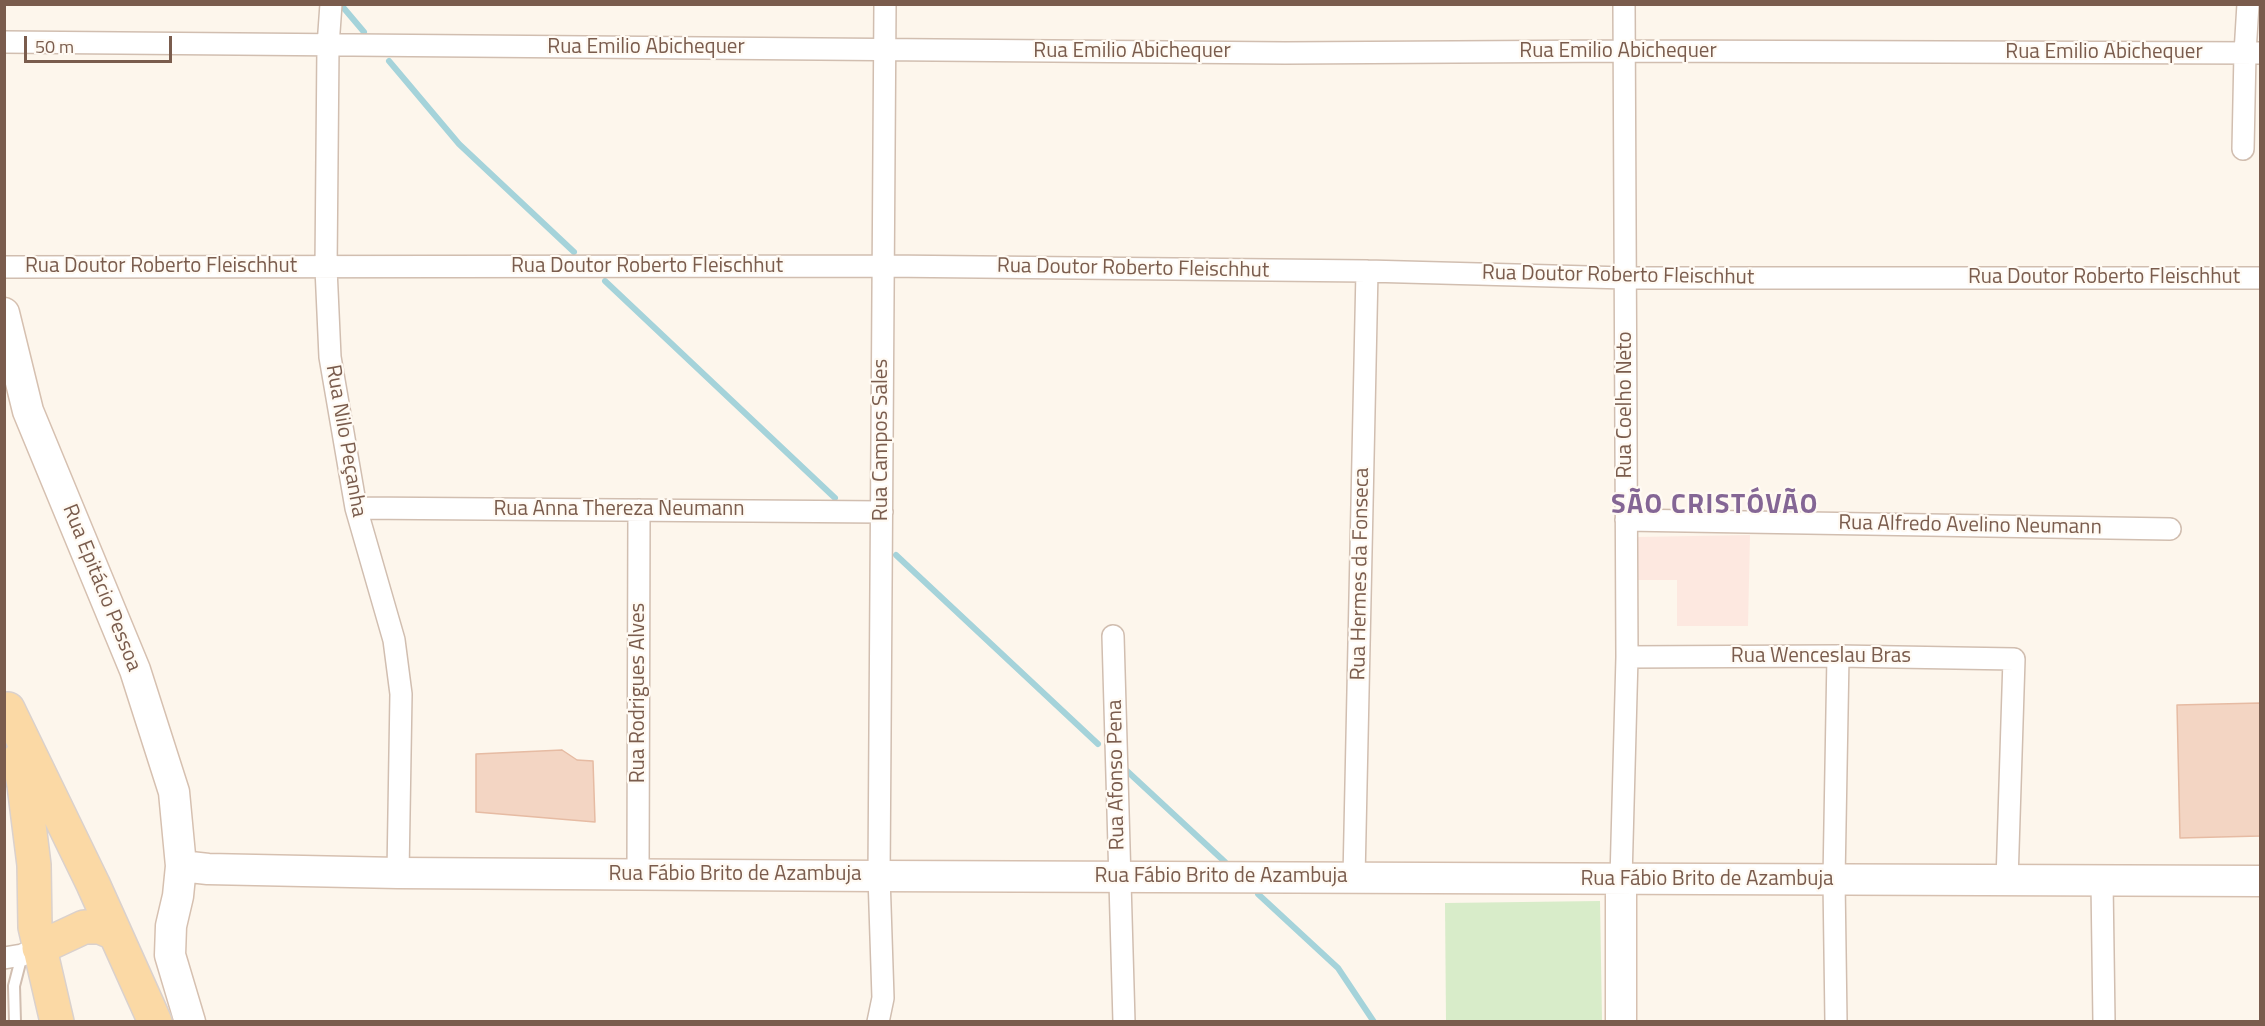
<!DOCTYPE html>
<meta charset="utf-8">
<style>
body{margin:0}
#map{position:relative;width:2265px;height:1026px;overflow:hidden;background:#fdf6ec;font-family:"Titillium Web",sans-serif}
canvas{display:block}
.frame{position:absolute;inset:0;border:6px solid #7a5c4d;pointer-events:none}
.scale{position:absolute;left:24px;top:36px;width:148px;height:27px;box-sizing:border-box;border:3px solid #7a5c4d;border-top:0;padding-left:8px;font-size:18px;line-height:21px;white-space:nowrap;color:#7a5c4d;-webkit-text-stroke:4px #fffaf3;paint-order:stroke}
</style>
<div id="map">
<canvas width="2265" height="1026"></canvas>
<div class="frame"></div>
<div class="scale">50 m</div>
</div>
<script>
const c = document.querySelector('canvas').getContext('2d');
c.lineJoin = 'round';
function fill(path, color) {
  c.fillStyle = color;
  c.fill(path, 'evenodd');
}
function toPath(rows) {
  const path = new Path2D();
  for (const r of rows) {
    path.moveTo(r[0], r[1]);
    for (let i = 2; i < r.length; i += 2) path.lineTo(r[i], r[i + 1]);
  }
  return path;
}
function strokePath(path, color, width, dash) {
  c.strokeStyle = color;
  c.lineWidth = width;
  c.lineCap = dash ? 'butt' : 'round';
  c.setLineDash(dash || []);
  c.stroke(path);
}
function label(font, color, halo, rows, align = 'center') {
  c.font = font + ' "Titillium Web",sans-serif';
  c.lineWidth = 4.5;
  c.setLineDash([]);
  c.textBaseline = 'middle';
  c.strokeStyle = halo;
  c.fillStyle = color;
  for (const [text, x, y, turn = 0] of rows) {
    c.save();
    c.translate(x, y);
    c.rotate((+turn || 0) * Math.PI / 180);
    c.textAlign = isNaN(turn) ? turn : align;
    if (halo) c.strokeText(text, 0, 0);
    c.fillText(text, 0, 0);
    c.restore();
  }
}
fill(toPath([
 [1750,535,1748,626,1677,626,1677,580,1638,580,1638,537]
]), '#fde8e0');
fill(toPath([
 [1600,901,1602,1021,1446,1021,1445,903]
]), '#d8ecc9');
strokePath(toPath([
 [342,6,364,32],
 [389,61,459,144,574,252],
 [605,281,835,498],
 [896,555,1098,744],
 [1127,771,1225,862],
 [1258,894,1338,968,1374,1022]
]), '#a5d3da', 6);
const building = toPath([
 [2260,703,2260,836,2180,838,2177,705,2260,703],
 [562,750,577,760,593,761,595,822,476,812,476,754,562,750]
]);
fill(building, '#f3d5c3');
strokePath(building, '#e6bba3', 1.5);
const lane = toPath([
 [15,1022,14,986,22,955]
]);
const street = toPath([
 [331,4,328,46,326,268,330,357,356,508,394,640,401,694,398,873],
 [4,42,1285,53,1625,51,2260,53],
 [2243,149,2245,53,2248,4],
 [4,267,884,266,1367,271,1626,278,2260,278],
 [356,508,882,512],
 [1626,520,2170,529],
 [1113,636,1124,1022],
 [1627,657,1838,656,2014,659,2007,881],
 [638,875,639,510],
 [1354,878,1367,271],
 [1621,879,1627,657,1624,4],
 [2102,882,2104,1022],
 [4,958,22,955,39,948],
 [878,1022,883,998,879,876,885,4],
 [1836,1022,1834,880,1838,656]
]);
const secondary = toPath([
 [4,313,28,411,135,670,174,792,181,866,178,896,171,926,170,955,190,1022],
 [181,866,208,869,398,873,879,876,2260,881],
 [1621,1022,1621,879]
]);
const primary = toPath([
 [8,709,93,884,155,1022],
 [19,759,24,785,34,865,35,927,57,1022],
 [39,948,84,927,100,927,114,933]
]);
strokePath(lane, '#d1beb0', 14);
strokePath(street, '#d1beb0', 24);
strokePath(secondary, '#d6c0b0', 33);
strokePath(primary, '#dad1cd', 36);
strokePath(lane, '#fff', 10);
strokePath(street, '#fff', 21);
strokePath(secondary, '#fff', 30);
strokePath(primary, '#fbd9a5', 33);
label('21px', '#7a5c4d', '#fffaf3', [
 ["Rua Emilio Abichequer",646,48],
 ["Rua Emilio Abichequer",1132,52],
 ["Rua Emilio Abichequer",1618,52],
 ["Rua Emilio Abichequer",2104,53],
 ["Rua Doutor Roberto Fleischhut",161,267],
 ["Rua Doutor Roberto Fleischhut",647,267],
 ["Rua Doutor Roberto Fleischhut",1133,269,1],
 ["Rua Doutor Roberto Fleischhut",1618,276,1],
 ["Rua Doutor Roberto Fleischhut",2104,278],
 ["Rua Coelho Neto",1626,405,-90],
 ["Rua Campos Sales",882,440,-90],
 ["Rua Nilo Peçanha",345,441,80],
 ["Rua Anna Thereza Neumann",619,510],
 ["Rua Alfredo Avelino Neumann",1970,526,1],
 ["Rua Hermes da Fonseca",1361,574,-89],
 ["Rua Epitácio Pessoa",101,588,68],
 ["Rua Wenceslau Bras",1821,657],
 ["Rua Rodrigues Alves",639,693,-90],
 ["Rua Afonso Pena",1117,775,-91],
 ["Rua Fábio Brito de Azambuja",735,875],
 ["Rua Fábio Brito de Azambuja",1221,877],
 ["Rua Fábio Brito de Azambuja",1707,880]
]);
c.letterSpacing = '1.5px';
label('bold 27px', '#846695', '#fffaf3', [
 ["SÃO CRISTÓVÃO",1715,506]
]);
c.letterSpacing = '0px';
</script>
